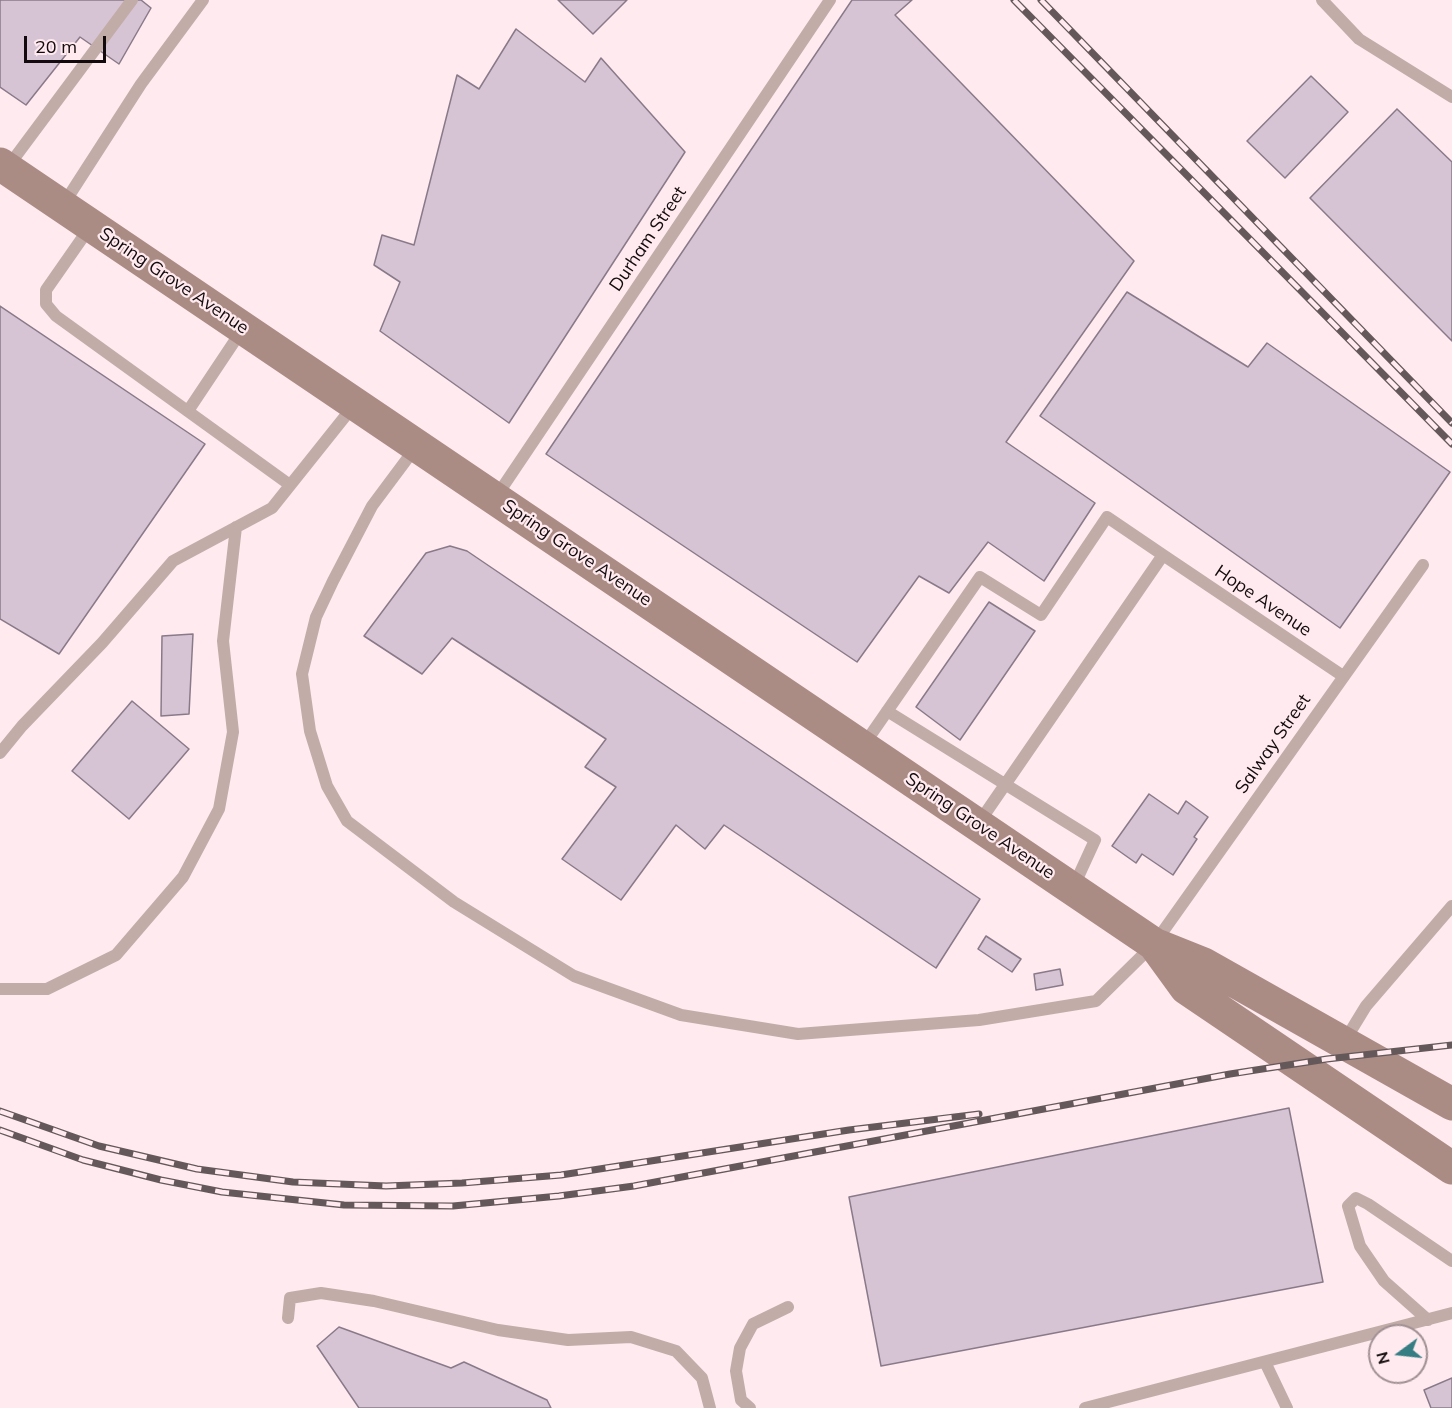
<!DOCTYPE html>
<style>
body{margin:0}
#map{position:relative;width:1452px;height:1408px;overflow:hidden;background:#feeaef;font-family:Mulish,sans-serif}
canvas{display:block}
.north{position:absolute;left:1368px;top:1324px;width:60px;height:60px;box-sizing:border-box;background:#feeaef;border:2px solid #a09094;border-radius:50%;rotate:255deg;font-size:16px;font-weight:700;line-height:24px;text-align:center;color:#120a0c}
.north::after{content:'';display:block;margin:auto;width:21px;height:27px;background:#357d83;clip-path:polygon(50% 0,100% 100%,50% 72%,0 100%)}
.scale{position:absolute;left:24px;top:36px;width:82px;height:27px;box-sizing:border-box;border:3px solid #120a0c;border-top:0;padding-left:8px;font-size:18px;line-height:21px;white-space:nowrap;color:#120a0c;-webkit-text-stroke:4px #feeaef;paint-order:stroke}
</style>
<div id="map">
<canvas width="1452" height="1408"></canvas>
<div class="north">N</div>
<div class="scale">20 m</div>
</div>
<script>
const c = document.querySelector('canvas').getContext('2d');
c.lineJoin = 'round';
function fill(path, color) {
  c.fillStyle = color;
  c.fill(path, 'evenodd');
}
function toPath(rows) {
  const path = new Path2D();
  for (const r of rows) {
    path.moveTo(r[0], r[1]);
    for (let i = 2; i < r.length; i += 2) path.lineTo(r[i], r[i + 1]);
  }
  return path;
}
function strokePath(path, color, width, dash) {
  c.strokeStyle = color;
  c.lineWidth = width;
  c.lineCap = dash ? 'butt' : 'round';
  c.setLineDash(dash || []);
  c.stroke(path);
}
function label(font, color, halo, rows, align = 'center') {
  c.font = font + ' Mulish,sans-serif';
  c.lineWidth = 4.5;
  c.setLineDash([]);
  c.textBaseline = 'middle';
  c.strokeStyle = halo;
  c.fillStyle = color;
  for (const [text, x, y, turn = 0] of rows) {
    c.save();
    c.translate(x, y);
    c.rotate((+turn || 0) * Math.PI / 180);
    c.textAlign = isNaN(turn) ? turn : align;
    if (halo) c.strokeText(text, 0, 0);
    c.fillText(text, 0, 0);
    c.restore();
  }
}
const building = toPath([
 [0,0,141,0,151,8,119,64,80,37,26,105,0,87,0,0],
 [558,0,627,0,593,34,558,0],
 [852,0,912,0,895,15,1134,261,1006,442,1095,503,1044,581,988,542,949,593,919,576,857,662,546,454,852,0],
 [516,29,585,82,601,58,685,152,509,423,380,331,400,282,374,265,382,235,414,245,457,75,479,89,516,29],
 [1311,76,1348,112,1285,178,1247,141,1311,76],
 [1397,109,1452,162,1452,341,1310,198,1397,109],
 [1127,292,1248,367,1267,343,1450,472,1340,628,1040,416,1127,292],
 [0,306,205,444,59,654,0,619,0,306],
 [450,546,467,551,980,899,936,968,724,825,705,849,676,825,621,900,562,859,616,787,585,767,606,739,452,638,422,674,364,636,426,553,450,546],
 [989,602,1035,631,960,740,916,707,989,602],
 [193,634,189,714,161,716,162,636,193,634],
 [132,701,189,749,129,819,72,771,132,701],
 [1149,794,1178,814,1186,801,1208,817,1194,837,1197,839,1173,875,1142,854,1136,863,1112,846,1149,794],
 [986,936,1021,959,1012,972,978,949,986,936],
 [1060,969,1063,985,1036,990,1034,974,1060,969],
 [1289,1108,1323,1282,881,1366,849,1197,1289,1108],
 [339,1327,451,1368,464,1362,547,1400,551,1408,359,1408,317,1346,339,1327],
 [1452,1378,1452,1408,1431,1408,1424,1390,1452,1378]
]);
fill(building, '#d6c4d4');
strokePath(building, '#8a7a89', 1.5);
strokePath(toPath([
 [1322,0,1359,39,1452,97],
 [7,168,132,0],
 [63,205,141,84,203,0],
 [90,227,46,290,46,304,56,316,290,485],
 [188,411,242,330],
 [416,447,372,506,333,581,316,617,302,674,310,731,327,786,347,821,454,902,574,976,681,1015,798,1034,979,1020,1096,1001,1154,944,1423,565],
 [496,497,830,0],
 [1163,555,1343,676],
 [887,711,1095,840,1073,888],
 [863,746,980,577,1041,615,1107,517,1163,555,978,824],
 [0,753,22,726,102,643,173,561,272,508,355,404],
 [0,989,47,989,116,955,183,877,219,809,233,732,223,641,236,527],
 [1344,1042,1366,1006,1452,906],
 [288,1318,290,1298,321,1293,374,1301,498,1330,568,1340,631,1337,676,1351,702,1378,710,1408],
 [1428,1320,1384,1281,1360,1246,1348,1206,1356,1198,1368,1204,1452,1261],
 [1265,1362,1287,1408],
 [750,1408,741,1400,736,1371,740,1348,753,1324,788,1307],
 [1085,1408,1452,1313]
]), '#c2aca8', 12);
strokePath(toPath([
 [0,164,1154,944,1204,964,1452,1104],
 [1154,944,1186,988,1452,1168]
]), '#ab8c85', 33);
const rail = toPath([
 [1014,0,1452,444],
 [1041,0,1452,423],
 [0,1111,99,1146,197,1169,293,1182,386,1186,462,1183,561,1175,849,1130,979,1114],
 [0,1130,83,1160,161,1180,222,1192,344,1205,453,1206,559,1196,634,1186,1230,1074,1327,1059,1452,1045]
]);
strokePath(rail, '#65585b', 7);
strokePath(rail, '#feeaef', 4.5, [14]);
label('18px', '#120a0c', '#feeaef', [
 ["Durham Street",648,239,-56],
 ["Spring Grove Avenue",174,281,34],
 ["Spring Grove Avenue",577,553,34],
 ["Hope Avenue",1263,601,34],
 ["Salway Street",1273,744,-55],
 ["Spring Grove Avenue",980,826,34]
]);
</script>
